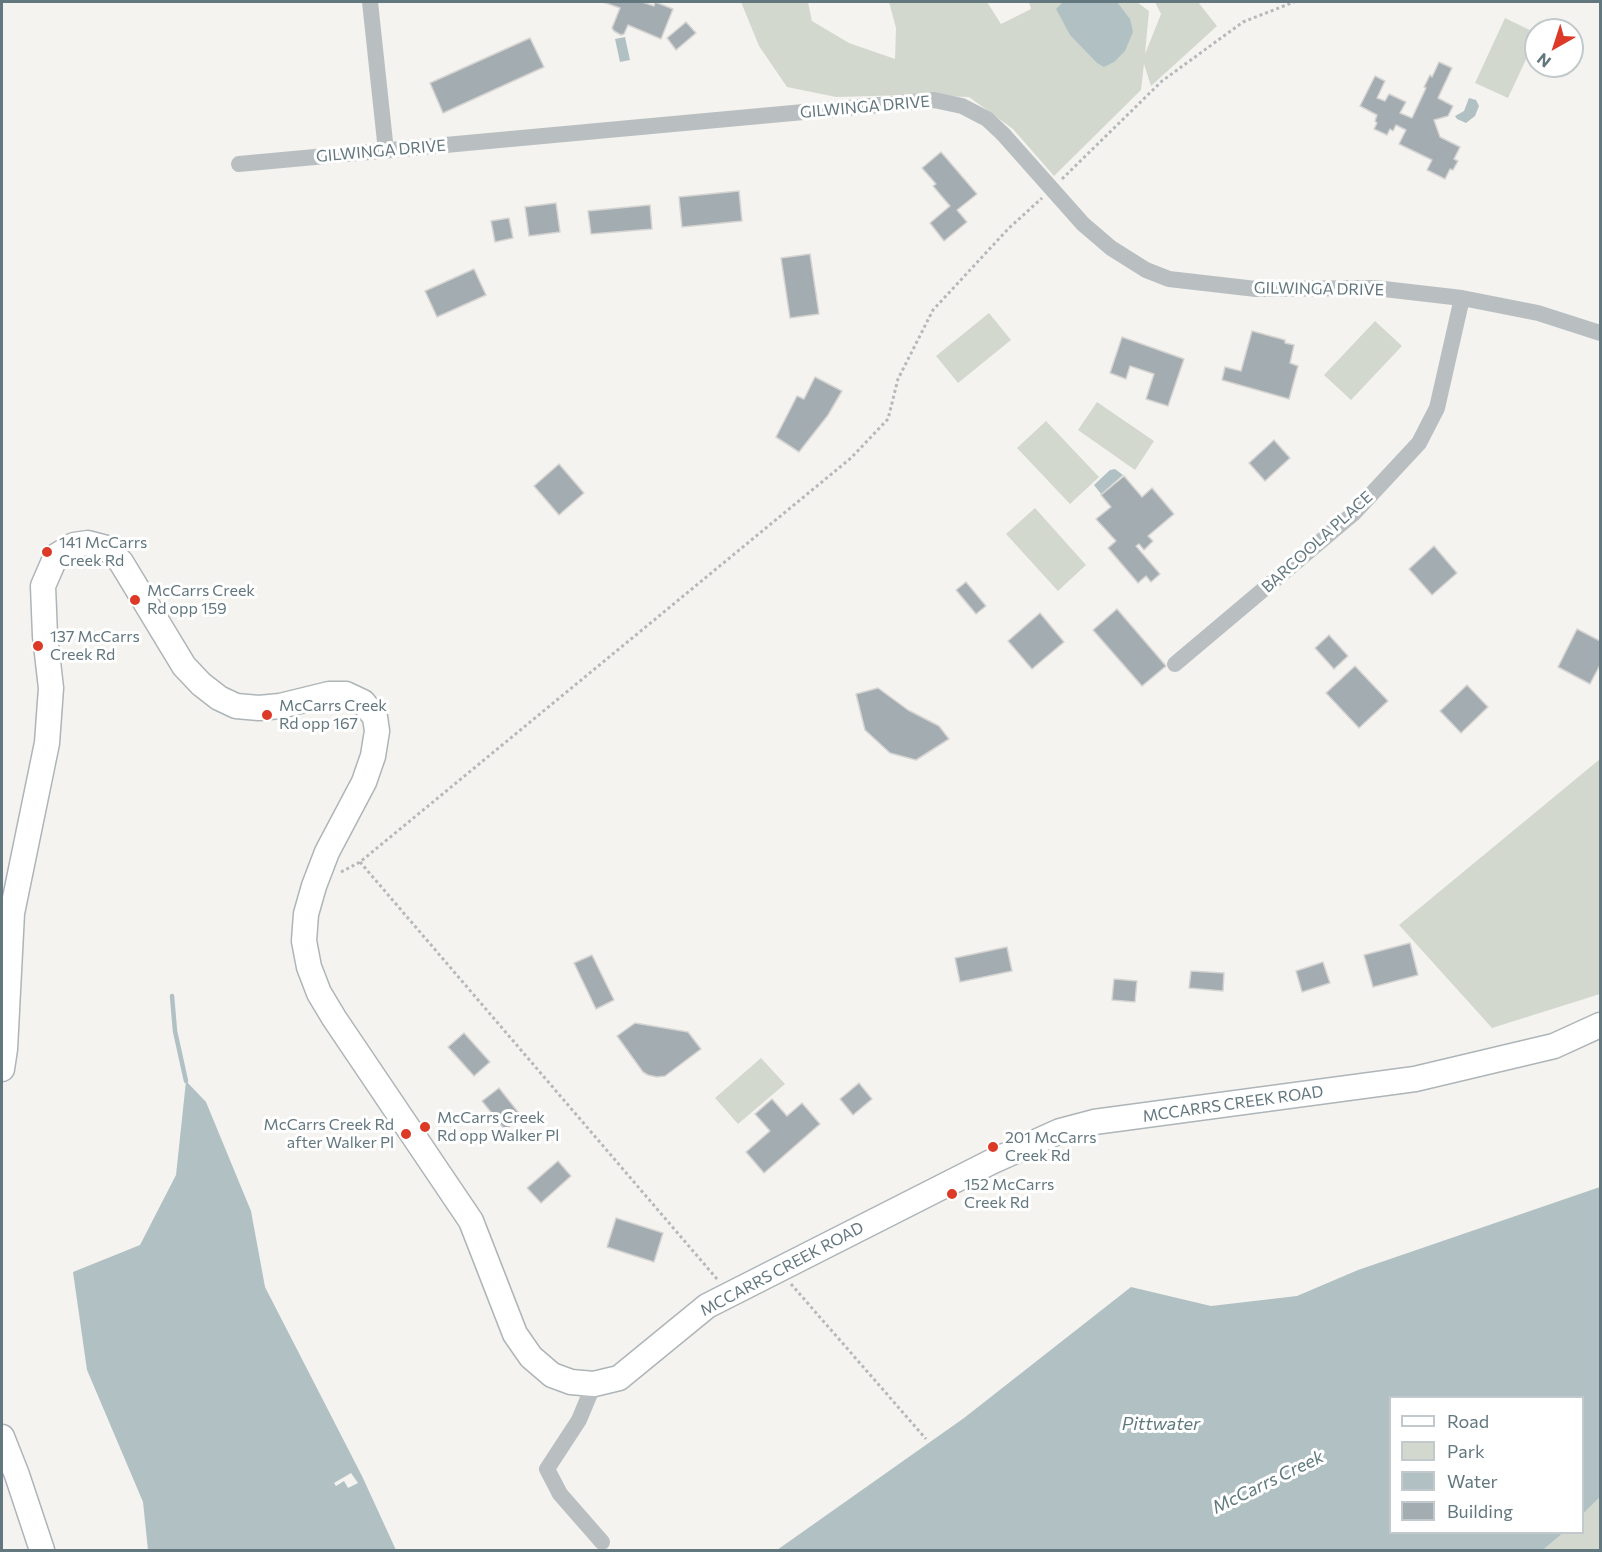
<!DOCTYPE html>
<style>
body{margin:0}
#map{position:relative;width:1602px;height:1552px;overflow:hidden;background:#f4f3ef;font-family:Commissioner,sans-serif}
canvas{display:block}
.frame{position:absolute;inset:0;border:3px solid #63777f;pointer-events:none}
.legend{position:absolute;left:1389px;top:1396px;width:195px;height:138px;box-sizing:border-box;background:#fff;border:2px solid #c1c9cc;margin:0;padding:8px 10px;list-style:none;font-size:18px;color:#63777f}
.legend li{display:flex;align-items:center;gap:12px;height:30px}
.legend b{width:30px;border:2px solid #c1c9cc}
.north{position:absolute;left:1524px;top:18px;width:60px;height:60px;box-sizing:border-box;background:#fff;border:2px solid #c1c9cc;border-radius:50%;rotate:219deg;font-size:16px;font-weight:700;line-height:24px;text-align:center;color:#63777f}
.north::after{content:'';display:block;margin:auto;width:21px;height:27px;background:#dc3927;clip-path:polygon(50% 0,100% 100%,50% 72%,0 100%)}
</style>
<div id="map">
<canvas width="1602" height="1552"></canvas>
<div class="frame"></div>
<ul class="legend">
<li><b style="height:8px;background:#fff"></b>Road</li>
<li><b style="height:16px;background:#d3d8cf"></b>Park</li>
<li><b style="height:16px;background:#b1c1c3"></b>Water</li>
<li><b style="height:16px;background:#a3acb0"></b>Building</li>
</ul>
<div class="north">N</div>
</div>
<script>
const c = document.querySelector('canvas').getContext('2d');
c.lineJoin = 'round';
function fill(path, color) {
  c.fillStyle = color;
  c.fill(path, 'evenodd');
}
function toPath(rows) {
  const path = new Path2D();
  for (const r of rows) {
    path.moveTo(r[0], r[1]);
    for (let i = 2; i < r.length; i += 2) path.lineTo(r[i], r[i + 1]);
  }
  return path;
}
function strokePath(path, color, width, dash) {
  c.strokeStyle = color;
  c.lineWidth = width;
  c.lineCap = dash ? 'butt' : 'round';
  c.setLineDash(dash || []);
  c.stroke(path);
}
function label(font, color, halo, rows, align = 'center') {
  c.font = font + ' Commissioner,sans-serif';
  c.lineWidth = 6;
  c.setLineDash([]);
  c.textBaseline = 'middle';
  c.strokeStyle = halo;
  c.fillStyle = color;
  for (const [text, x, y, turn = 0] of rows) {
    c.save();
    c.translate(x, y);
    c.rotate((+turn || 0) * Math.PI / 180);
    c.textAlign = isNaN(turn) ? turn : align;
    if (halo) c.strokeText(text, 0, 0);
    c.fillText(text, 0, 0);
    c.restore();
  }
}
fill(toPath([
 [741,2,808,2,812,21,849,43,895,59,896,28,889,2,987,2,1001,24,1031,9,1029,2,1137,2,1149,11,1145,54,1161,14,1155,2,1198,2,1217,26,1151,86,1144,64,1141,90,1054,176,1013,129,969,97,909,95,836,97,787,87,759,46],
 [1505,18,1536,33,1536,38,1508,98,1475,83],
 [989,313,1011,340,958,383,936,356],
 [1375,321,1402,346,1351,400,1324,375],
 [1097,402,1154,441,1135,470,1078,430],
 [1046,421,1099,477,1070,504,1017,448],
 [1035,508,1086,565,1058,591,1006,534],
 [1600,759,1600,994,1492,1028,1399,925],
 [761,1058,785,1084,738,1124,715,1098],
 [1600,1497,1600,1550,1543,1550,1563,1533,1582,1532,1583,1514]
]), '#d3d8cf');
fill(toPath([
 [1063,2,1117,2,1130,19,1133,32,1125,51,1114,62,1104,67,1097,63,1070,35,1056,9],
 [625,37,630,60,620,62,615,39],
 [1469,98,1476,100,1479,106,1475,116,1466,123,1457,119,1455,116,1464,111],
 [1115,469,1123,475,1101,494,1094,485,1110,470],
 [186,1081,206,1102,251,1211,265,1287,362,1476,396,1550,148,1550,143,1502,87,1370,73,1272,140,1245,176,1175],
 [1600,1187,1600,1497,1583,1514,1582,1398,1390,1398,1390,1532,1563,1533,1543,1550,777,1550,964,1418,1131,1287,1211,1306,1297,1296,1358,1270]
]), '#b1c1c3');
fill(toPath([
 [351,1473,358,1483,348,1488,344,1481,336,1486,334,1483]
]), '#f4f3ef');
strokePath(toPath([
 [172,996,175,1031,186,1081]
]), '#b1c1c3', 4.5);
const building = toPath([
 [603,2,642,2,654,6,655,2,673,9,661,39,628,25,624,34,621,35,614,31,612,28,620,8,603,2],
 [686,22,696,33,676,50,667,38,686,22],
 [530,38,544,67,443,113,430,83,530,38],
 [1439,62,1452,68,1438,98,1453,106,1448,116,1434,120,1440,137,1460,147,1454,159,1458,161,1453,170,1450,169,1445,179,1427,170,1432,160,1399,144,1406,130,1396,125,1393,131,1390,129,1387,135,1374,129,1377,123,1375,121,1377,115,1360,106,1375,76,1385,81,1377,98,1385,101,1389,94,1406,102,1400,113,1412,118,1426,88,1424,87,1430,75,1432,77,1439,62],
 [941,152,977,194,957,210,967,222,944,241,930,223,950,206,933,186,936,184,922,168,941,152],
 [739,191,742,221,682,227,679,197,739,191],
 [556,203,560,232,529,236,525,207,556,203],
 [650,205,652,229,591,234,588,211,650,205],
 [509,218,513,238,495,242,491,221,509,218],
 [810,254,819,314,790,318,781,258,810,254],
 [474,269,486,295,437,317,425,291,474,269],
 [1252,331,1285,340,1285,343,1294,345,1290,363,1298,366,1289,399,1222,380,1225,367,1241,371,1252,331],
 [1122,337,1184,359,1168,406,1146,399,1154,374,1130,366,1126,379,1110,373,1122,337],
 [815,377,842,391,828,415,799,452,776,437,797,396,804,399,815,377],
 [1274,440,1290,458,1265,481,1249,463,1274,440],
 [559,464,584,493,559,515,534,486,559,464],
 [1124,476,1142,497,1152,488,1174,514,1148,536,1153,541,1144,550,1139,544,1136,546,1160,574,1151,582,1146,576,1138,583,1108,548,1116,541,1096,519,1111,507,1101,495,1124,476],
 [1434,546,1457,573,1432,595,1409,569,1434,546],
 [966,582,986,606,976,614,956,590,966,582],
 [1117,609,1166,666,1142,686,1093,630,1117,609],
 [1040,613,1064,642,1032,669,1008,641,1040,613],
 [1577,629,1600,641,1600,665,1590,684,1558,667,1577,629],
 [1329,635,1348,656,1334,669,1315,648,1329,635],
 [1355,666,1388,701,1359,728,1326,693,1355,666],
 [1467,685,1488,707,1461,733,1440,711,1467,685],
 [878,688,908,710,939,726,949,739,916,760,890,753,865,730,856,694,878,688],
 [1410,943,1418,975,1373,987,1364,955,1410,943],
 [1007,947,1012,971,960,982,955,958,1007,947],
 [592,955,614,1000,596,1009,574,963,592,955],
 [1323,962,1330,983,1302,992,1296,971,1323,962],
 [1191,971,1224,973,1223,991,1189,988,1191,971],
 [1114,979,1137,981,1135,1002,1112,1000,1114,979],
 [635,1023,688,1032,701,1049,665,1076,657,1077,648,1075,643,1072,617,1036,635,1023],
 [464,1033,490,1062,474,1076,448,1047,464,1033],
 [859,1083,872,1099,853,1115,840,1099,859,1083],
 [499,1088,522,1117,505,1130,482,1101,499,1088],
 [772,1099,787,1116,802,1103,820,1124,764,1173,746,1152,770,1131,755,1114,772,1099],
 [558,1161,571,1176,541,1203,527,1188,558,1161],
 [616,1218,663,1233,654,1262,607,1247,616,1218]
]);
fill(building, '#a3acb0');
strokePath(building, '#d5d4d2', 1.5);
const secondary = toPath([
 [2,1069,5,1049,12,913,47,743,51,688,45,636,43,586,56,556,74,545,88,543,107,548,121,562,184,666,201,684,219,698,236,706,259,708,280,706,329,694,346,694,363,702,375,717,377,731,373,756,364,782,327,852,314,886,306,914,304,941,309,967,319,993,334,1018,471,1221,515,1334,531,1357,552,1375,571,1382,594,1384,619,1378,707,1306,991,1162,1060,1131,1094,1122,1415,1079,1554,1046,1600,1025],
 [2,1437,17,1475,42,1550]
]);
strokePath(secondary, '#aeb5b8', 27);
strokePath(toPath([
 [1062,179,1162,81,1243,22,1294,2],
 [360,862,717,1279],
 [341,872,360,862,851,458,888,419,898,379,933,310,1008,229,1042,198],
 [791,1284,926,1439]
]), '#b6b9bb', 3, [3, 3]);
strokePath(toPath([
 [370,2,386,151],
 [239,164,934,100,962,106,987,119,1003,134,1083,224,1111,248,1146,270,1169,279,1256,289,1375,288,1462,298,1538,313,1600,333],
 [1175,664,1353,514,1419,443,1437,408,1462,298],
 [594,1384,579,1420,547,1469,560,1494,602,1542]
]), '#b9bfc1', 16);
strokePath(secondary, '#fff', 24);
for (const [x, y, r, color] of [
 [47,552,6,"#dc3927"],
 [135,600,6,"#dc3927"],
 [38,646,6,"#dc3927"],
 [267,715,6,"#dc3927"],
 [425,1127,6,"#dc3927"],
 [406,1134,6,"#dc3927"],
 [993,1147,6,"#dc3927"],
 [952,1194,6,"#dc3927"]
]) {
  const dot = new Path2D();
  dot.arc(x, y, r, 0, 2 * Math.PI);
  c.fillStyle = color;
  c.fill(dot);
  strokePath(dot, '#fff', 2);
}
label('16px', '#63777f', '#fff', [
 ["GILWINGA DRIVE",865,107,-5],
 ["GILWINGA DRIVE",381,151,-5],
 ["GILWINGA DRIVE",1319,289,1],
 ["BARCOOLA PLACE",1317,542,-42],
 ["MCCARRS CREEK ROAD",1233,1104,-8],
 ["MCCARRS CREEK ROAD",782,1269,-28]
]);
label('16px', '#63777f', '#fff', [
 ["141 McCarrs",59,543],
 ["Creek Rd",59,561],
 ["McCarrs Creek",147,591],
 ["Rd opp 159",147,609],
 ["137 McCarrs",50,637],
 ["Creek Rd",50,655],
 ["McCarrs Creek",279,706],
 ["Rd opp 167",279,724],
 ["McCarrs Creek",437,1118],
 ["Rd opp Walker Pl",437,1136],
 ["McCarrs Creek Rd",394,1125,"right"],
 ["after Walker Pl",394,1143,"right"],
 ["201 McCarrs",1005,1138],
 ["Creek Rd",1005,1156],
 ["152 McCarrs",964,1185],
 ["Creek Rd",964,1203]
], 'left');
label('italic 18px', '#5f797d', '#fff', [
 ["Pittwater",1161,1424],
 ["McCarrs Creek",1268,1482,-26]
]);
</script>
